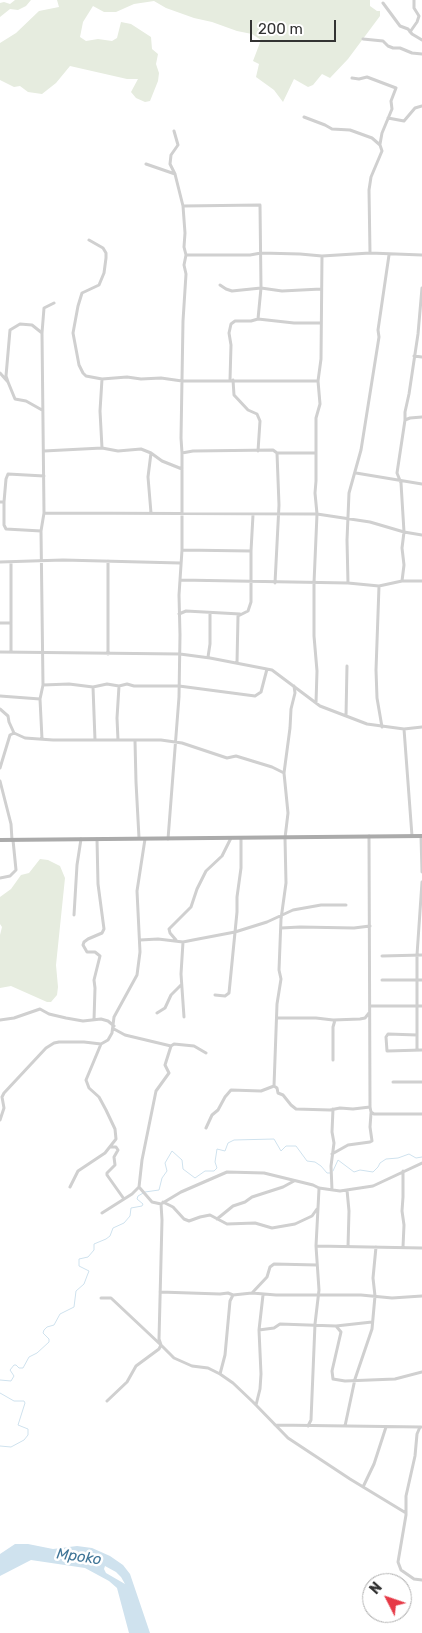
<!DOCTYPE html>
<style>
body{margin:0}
#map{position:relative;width:422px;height:1633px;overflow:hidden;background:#fff;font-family:Rubik,sans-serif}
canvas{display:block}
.north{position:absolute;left:362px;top:1573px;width:50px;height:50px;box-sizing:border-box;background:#fff;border:1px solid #adadad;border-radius:50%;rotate:311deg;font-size:14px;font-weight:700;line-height:20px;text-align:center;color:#333}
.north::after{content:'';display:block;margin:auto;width:18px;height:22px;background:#e63946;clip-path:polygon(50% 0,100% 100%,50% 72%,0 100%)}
.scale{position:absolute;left:250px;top:20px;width:86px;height:22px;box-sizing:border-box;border:2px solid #333;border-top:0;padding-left:6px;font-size:15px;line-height:18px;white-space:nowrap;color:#333;-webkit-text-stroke:4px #fff;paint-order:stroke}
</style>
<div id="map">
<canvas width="422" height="1633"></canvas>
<div class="north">N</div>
<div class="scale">200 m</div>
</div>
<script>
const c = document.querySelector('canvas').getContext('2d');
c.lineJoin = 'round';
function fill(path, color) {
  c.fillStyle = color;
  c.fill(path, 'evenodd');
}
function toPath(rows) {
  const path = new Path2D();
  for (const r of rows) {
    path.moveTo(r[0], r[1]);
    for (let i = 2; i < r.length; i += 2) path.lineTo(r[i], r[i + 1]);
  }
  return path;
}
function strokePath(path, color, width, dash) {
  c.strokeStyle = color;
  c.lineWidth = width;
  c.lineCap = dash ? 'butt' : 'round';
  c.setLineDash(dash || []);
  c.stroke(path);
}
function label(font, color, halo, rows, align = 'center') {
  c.font = font + ' Rubik,sans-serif';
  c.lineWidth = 5;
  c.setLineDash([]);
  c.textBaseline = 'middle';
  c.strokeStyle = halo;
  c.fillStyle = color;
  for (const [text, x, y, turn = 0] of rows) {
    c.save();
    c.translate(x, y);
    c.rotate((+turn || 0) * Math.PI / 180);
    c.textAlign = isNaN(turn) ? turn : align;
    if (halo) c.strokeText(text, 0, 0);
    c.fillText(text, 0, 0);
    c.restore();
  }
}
fill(toPath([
 [15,0,31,0,26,6,18,10,10,9,0,17,0,3,4,2,10,4],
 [57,0,370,0,370,6,377,11,380,11,380,16,348,59,330,78,322,74,313,85,308,87,294,79,283,102,274,90,256,77,259,64,253,61,261,40,252,34,237,31,212,22,194,18,166,8,154,1,134,4,116,12,104,12,93,6,83,22,80,37,86,41,98,39,112,41,117,38,121,22,131,24,151,37,152,49,158,54,156,64,159,73,158,81,150,101,145,102,136,98,131,92,138,79,127,79,70,66,56,83,42,94,28,92,20,86,14,87,0,80,0,43,16,33,39,11,59,7],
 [40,859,48,860,60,866,65,878,56,965,58,987,57,995,51,1002,47,1002,11,986,0,988,0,935,2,927,0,924,0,897,11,889,21,875,29,873]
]), '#e6ecdf');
fill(toPath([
 [15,1544,28,1544,53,1549,77,1546,92,1548,110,1556,123,1565,130,1574,150,1633,129,1633,117,1588,109,1581,85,1568,31,1560,0,1576,0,1554],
 [105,1566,116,1572,121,1577,125,1584,106,1573,104,1569]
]), '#cfe2ee');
strokePath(toPath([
 [333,1171,338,1160,354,1172,360,1170,373,1172,378,1167,380,1163,386,1159,398,1158,409,1154,416,1158,422,1157],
 [0,1380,11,1381,14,1376,10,1370,14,1365,16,1365,19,1368,23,1368,29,1357,37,1353,49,1342,49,1339,43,1333,44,1330,47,1327,54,1325,60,1314,74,1307,76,1291,84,1284,87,1276,89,1271,79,1266,79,1259,88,1257,94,1250,94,1244,106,1239,110,1236,113,1228,124,1223,130,1216,131,1208,142,1206,143,1204,137,1199,138,1196,145,1192,159,1190,162,1178,167,1171,165,1163,172,1151,182,1160,183,1169,195,1178,205,1171,214,1171,217,1168,215,1162,217,1149,225,1151,228,1143,234,1140,274,1139,281,1151,286,1146,296,1146,307,1161,315,1162,321,1166,327,1173,330,1173],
 [0,1393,14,1401,24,1401,25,1403,18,1425,28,1429,28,1435,24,1440,11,1447,0,1446]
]), '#cfe2ee', 1);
strokePath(toPath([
 [383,3,400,26,408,29,412,34,422,40],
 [410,32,417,22,419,16,414,8,414,0],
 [363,39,383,41,388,46,393,48,400,48,412,53,422,54],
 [352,78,359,79,367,77,396,88,391,101,392,109,382,133,380,144],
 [304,117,325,125,332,129,350,130,372,138,380,145,382,151,371,177,369,190,370,253],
 [388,118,404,121,415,108,422,106],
 [146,164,175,174],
 [183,206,260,205,261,288,258,319,294,323,320,323],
 [89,240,103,248,106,253,106,258,104,273,99,285,82,293,78,306,73,333,79,365,83,373,86,376,102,379,127,377,141,379,161,378,182,381,318,381],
 [186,255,250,255,261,253,300,254,322,256,370,253,422,255],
 [220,285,226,289,232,291,261,288,282,291,321,289],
 [414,356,422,357],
 [0,373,8,382,15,399,26,401,42,410],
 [230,380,231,345,229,333,231,324,235,321,251,321,258,319],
 [233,380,234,395,248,410,257,414,260,421,258,451],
 [8,382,6,376,10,330,20,324,32,325,42,333],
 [405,420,410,418,422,417],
 [102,448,100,411,102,379],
 [44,451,102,448,118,451,141,449,151,453,162,461,182,469],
 [151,453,148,477,151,513],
 [182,453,193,451,273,450,277,453,315,453],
 [356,473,422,484],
 [0,502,4,502,4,525,6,529,41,531,43,685,40,699],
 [4,502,6,479,8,474,44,476],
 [44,513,317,514,370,522,404,532,422,535],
 [41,531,44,513,42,333,44,308,54,303],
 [182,550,251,551,251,602,248,611,238,616,237,663],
 [251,551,253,515],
 [0,562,63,560,180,563],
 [11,562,11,651],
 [180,580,348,583,379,586,402,581,422,581],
 [402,581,404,565,402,548,404,532,401,483,397,473,405,420,405,412,409,394,418,334,422,288],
 [275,583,279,505,277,453],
 [348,583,347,540,349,493,361,450,379,337,378,330,389,255],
 [379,586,376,670,377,698,382,727],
 [179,614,186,611,240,614],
 [0,623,11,623],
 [0,652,180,654,210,658,272,670,320,706,367,724,404,729,422,727],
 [108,654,108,561],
 [208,657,210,644,210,613],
 [43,685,69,684,93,687,107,684,119,686,127,684,134,686,179,686,255,696,261,692,267,669],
 [294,686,295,693,291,709,290,728,284,773,288,813,285,838,286,883,281,919,279,970,281,979,277,1004,274,1086,277,1088,278,1093,283,1095,291,1105,296,1109,330,1110,340,1108,353,1109,370,1107],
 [93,687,95,740],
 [0,696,40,699,42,739],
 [316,703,317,671,314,636,314,583,317,514,315,493,316,481,316,418,320,404,318,381,321,359,322,256],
 [0,709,8,716,9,722,14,733],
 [346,716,347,666],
 [404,729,412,836],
 [118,740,117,718,119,686],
 [135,741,136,782,139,838],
 [0,768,10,735,14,733,25,738,53,740,161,740,182,743,227,758,236,756,272,767,284,773],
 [0,781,11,824,12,840],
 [369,836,370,1107,371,1112,374,1114,422,1114],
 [421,836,422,872],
 [168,839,179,697,180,635,179,595,182,550,182,453,181,438,183,321,186,274,184,265,186,255,184,247,185,233,183,206,175,174,170,164,171,155,178,145,174,131],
 [0,878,10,876,16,870,13,840],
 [74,915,77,865,81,839],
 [281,928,300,927,354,928,370,926],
 [140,940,158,939,183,942,193,940,235,932,267,922,293,910,321,905,346,905],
 [176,940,170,933,169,929,191,907,197,889,206,871,222,856,231,838],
 [183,942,181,974,184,1017],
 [382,956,422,955],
 [382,980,422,980],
 [215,995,225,996,229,993,237,912,237,897,241,868,241,838],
 [370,1006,422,1006],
 [157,1013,165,1008,171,995,181,985],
 [278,1018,316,1018,333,1020,360,1019,365,1018,369,1013],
 [0,1020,14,1018,40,1009,49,1014,66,1018,83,1021,101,1019,108,1021,114,1026],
 [94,1020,95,988,94,980,100,956,95,952,87,952,83,945,84,942,88,939,102,933,104,929,98,884,97,839],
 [114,1029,125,1035,171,1046],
 [417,1035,388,1034,386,1037,387,1051,422,1050],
 [417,1050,417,955,422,882],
 [333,1060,333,1027,335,1020],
 [393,1082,422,1082],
 [0,1120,4,1108,2,1097,4,1093,46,1048,54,1043,59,1042,84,1042,101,1044],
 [206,1128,212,1115,218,1110,225,1097,231,1090,261,1091,274,1086],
 [111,1147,116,1147,118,1150,114,1157,115,1165,107,1173,107,1175,124,1199],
 [332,1154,348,1145,370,1142,372,1141,370,1127,371,1113],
 [403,1171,403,1197,402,1211,404,1225,403,1247],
 [70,1187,78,1171,105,1153,116,1139,115,1129,106,1110,99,1097,89,1088,86,1080,101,1044,108,1040,112,1033,114,1017,137,975,140,952,137,891,145,839],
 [139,1187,152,1202,161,1204],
 [332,1190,331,1166,334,1143,332,1132,333,1109],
 [347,1190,349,1211,348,1247],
 [163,1202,173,1207,184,1219,189,1221,200,1217,210,1215,227,1224,255,1223,272,1228,295,1224,312,1216,317,1209],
 [161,1204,162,1220,159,1339,161,1345,174,1358,192,1366,208,1368,220,1374,233,1383,253,1402,288,1438,350,1479,406,1513],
 [161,1204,181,1192,227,1172,264,1173,313,1185,319,1188,340,1191,373,1186,422,1163],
 [102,1213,132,1194,139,1187,142,1160,156,1091,169,1073,165,1065,171,1046,174,1044,194,1046,206,1053],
 [217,1219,233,1206,245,1202,252,1197,283,1187,294,1181],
 [316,1246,422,1248],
 [160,1292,220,1294,228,1293,233,1295,252,1293,276,1295,361,1295,392,1298,422,1296],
 [252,1293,267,1277,270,1267,274,1264,317,1265],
 [101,1298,111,1298,161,1345,159,1349,136,1366,127,1382,107,1401],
 [336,1326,341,1332,332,1371,333,1379,345,1381,395,1379,422,1372],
 [259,1330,274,1328,280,1324,336,1326,372,1322],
 [220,1374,225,1355,230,1301,233,1295],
 [256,1405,260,1389,261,1374,259,1330,263,1295],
 [275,1425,421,1427],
 [308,1426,311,1420,315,1324,319,1290,316,1246,319,1189],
 [345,1426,355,1379,372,1329,375,1296,373,1278,376,1247],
 [420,1427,417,1434,415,1456,406,1496,406,1515,398,1562,401,1570,414,1579,422,1580],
 [363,1487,374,1464,386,1427]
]), '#d0d0d0', 3);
strokePath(toPath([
 [0,840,422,836]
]), '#ababab', 4);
label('italic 15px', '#3f7597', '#fff', [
 ["Mpoko",79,1557,8]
]);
</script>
